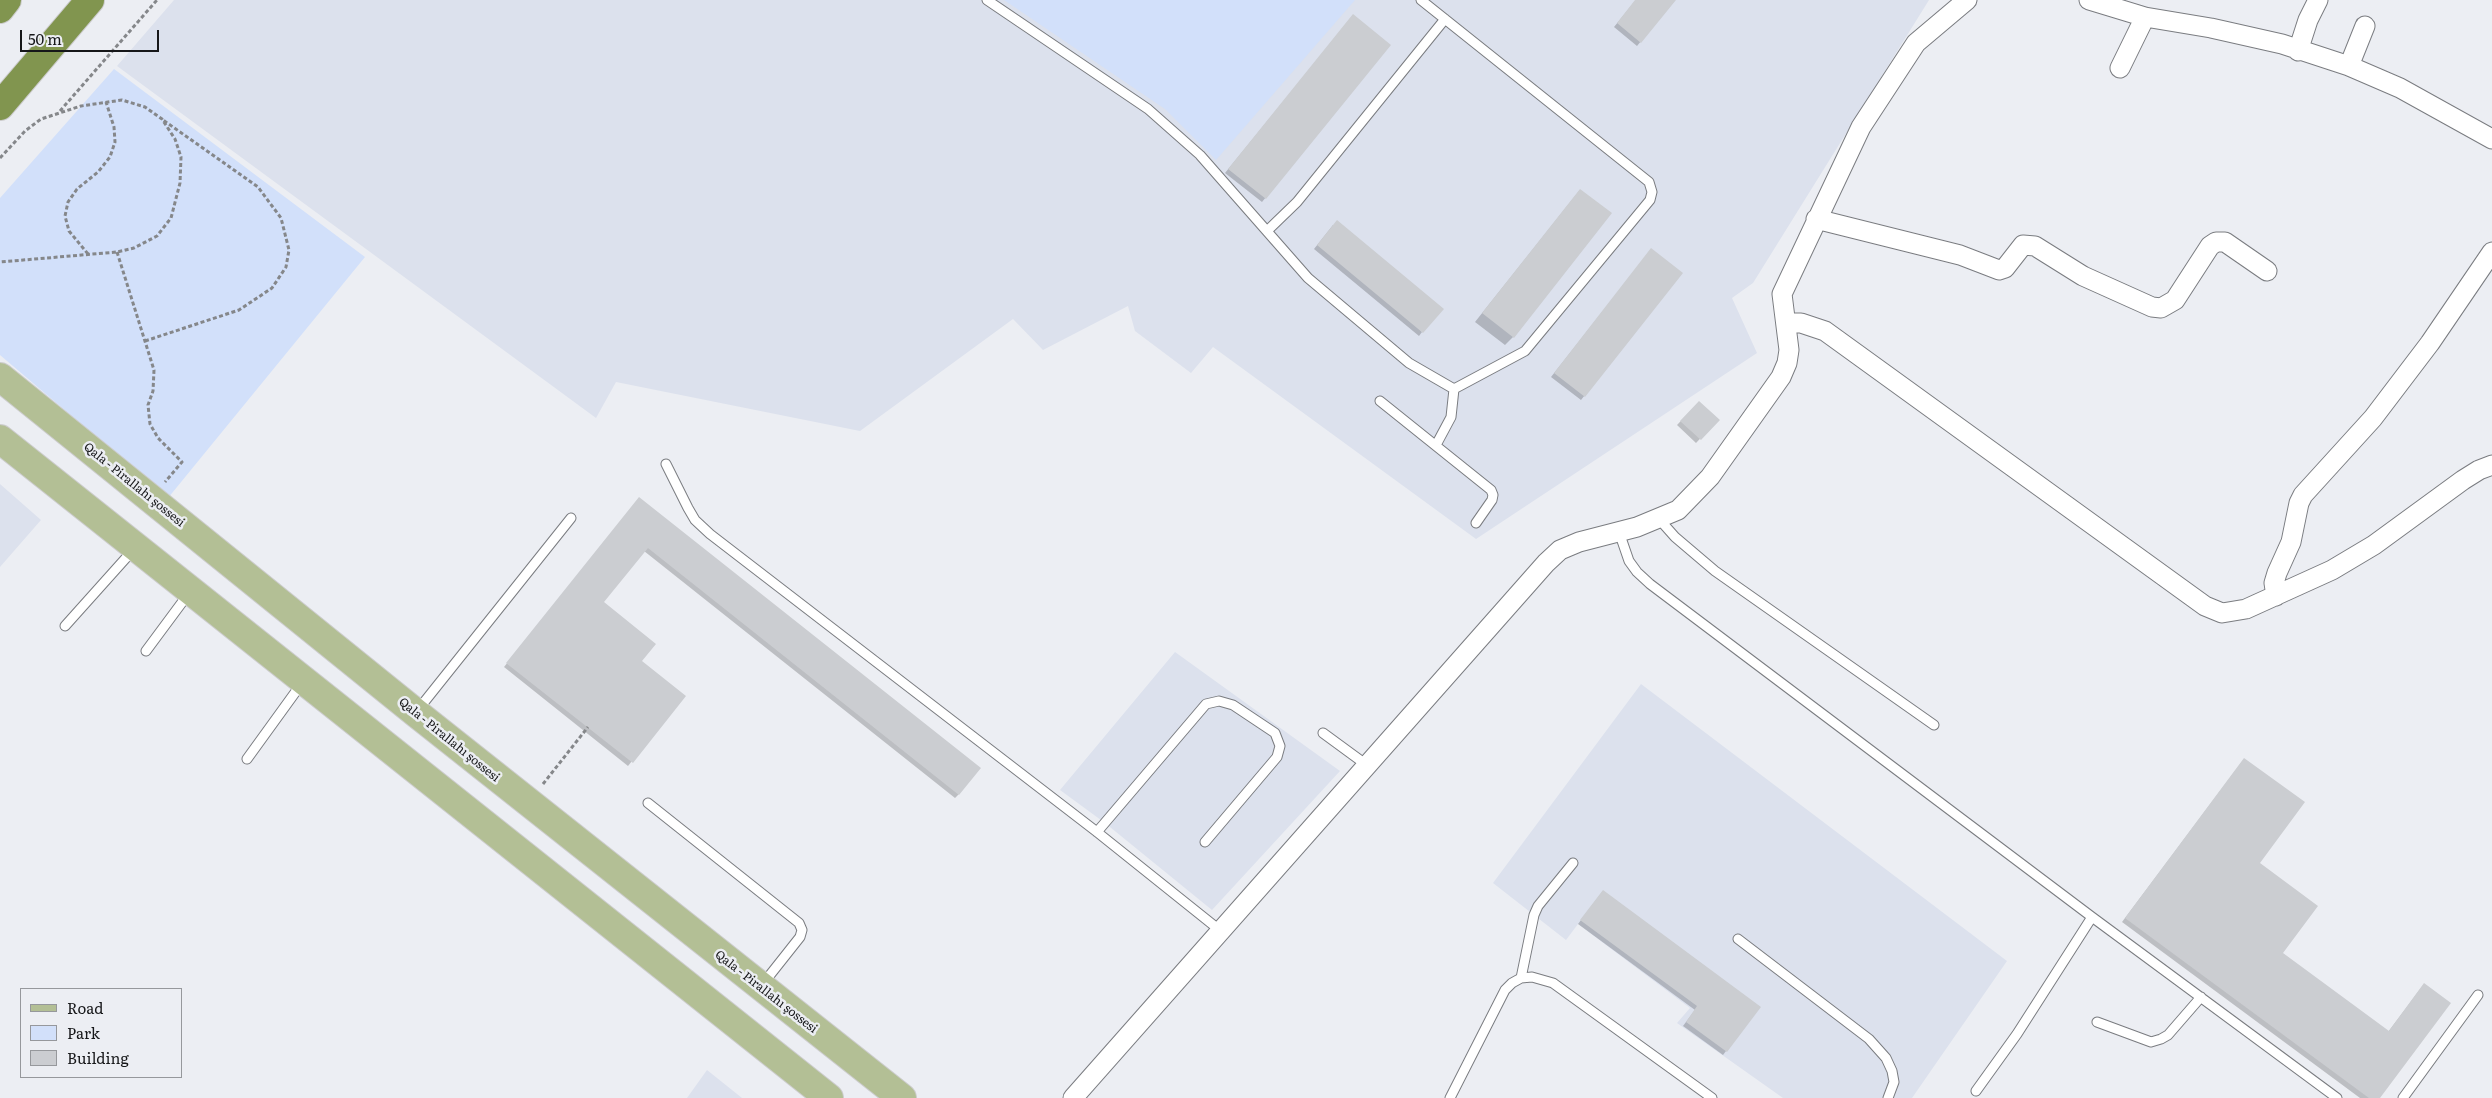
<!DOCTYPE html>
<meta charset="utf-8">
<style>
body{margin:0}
#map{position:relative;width:2492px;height:1098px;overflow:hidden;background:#eceef3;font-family:Literata,serif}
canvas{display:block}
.legend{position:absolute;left:20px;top:988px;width:162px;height:90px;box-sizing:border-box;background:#eceef3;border:1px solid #96989c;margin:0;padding:6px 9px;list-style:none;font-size:15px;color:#161719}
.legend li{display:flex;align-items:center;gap:10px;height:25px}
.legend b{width:25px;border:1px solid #96989c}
.scale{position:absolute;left:20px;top:30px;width:139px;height:22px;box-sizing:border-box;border:2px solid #161719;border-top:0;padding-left:6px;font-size:15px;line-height:18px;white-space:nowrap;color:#161719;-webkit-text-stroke:4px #eceef3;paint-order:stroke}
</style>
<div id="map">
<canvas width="2492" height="1098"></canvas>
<ul class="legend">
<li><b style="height:6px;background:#b3bf95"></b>Road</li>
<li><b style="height:14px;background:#d2e0fa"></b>Park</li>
<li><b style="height:14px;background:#cbcdd1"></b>Building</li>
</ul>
<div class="scale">50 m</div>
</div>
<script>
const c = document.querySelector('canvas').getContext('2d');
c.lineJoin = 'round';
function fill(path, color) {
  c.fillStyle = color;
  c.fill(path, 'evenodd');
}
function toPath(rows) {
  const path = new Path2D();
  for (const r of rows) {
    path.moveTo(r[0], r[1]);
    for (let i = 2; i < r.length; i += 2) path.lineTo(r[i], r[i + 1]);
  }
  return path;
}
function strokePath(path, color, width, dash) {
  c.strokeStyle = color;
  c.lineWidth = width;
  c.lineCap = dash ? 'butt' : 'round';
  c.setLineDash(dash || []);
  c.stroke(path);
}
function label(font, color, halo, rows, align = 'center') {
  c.font = font + ' Literata,serif';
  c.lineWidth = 5;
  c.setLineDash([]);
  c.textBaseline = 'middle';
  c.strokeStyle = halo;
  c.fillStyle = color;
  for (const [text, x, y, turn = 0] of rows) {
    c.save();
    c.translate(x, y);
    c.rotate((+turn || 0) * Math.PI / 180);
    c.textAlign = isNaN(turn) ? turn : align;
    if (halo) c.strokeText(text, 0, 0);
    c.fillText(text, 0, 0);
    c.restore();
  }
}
fill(toPath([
 [174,0,1929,0,1753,283,1732,298,1757,353,1476,539,1213,347,1191,373,1135,331,1128,306,1043,350,1013,319,860,431,616,382,596,418,117,66],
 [0,484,41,520,0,567],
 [1175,652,1340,771,1212,910,1105,823,1060,790],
 [1641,684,2007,961,1912,1098,1783,1098,1677,1023,1690,1008,1578,924,1566,940,1493,883],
 [707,1070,742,1098,687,1098]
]), '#dce1ed');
fill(toPath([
 [1004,0,1355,0,1216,160,1165,109],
 [114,69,365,257,168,498,0,355,0,198]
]), '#d2e0fa');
fill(toPath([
 [1636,0,1675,0,1637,46,1614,27],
 [1350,20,1389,45,1262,202,1225,173],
 [1580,190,1513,337,1505,345,1475,322],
 [1333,225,1422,332,1419,336,1314,249],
 [1648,254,1681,273,1581,400,1551,377],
 [1699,402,1718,420,1696,443,1677,425],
 [636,502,979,768,958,795,955,798,644,551,602,603,641,661,684,696,628,766,504,667],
 [2241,763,2258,863,2282,953,2388,1032,2421,988,2379,1098,2360,1098,2122,922],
 [1603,891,1759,1007,1723,1055,1683,1026,1695,1010,1578,924]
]), '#0003');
fill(toPath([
 [1635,0,1676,0,1641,43,1617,23],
 [1353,14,1391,45,1266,199,1228,169],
 [1580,189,1612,213,1514,338,1482,313],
 [1337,220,1444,309,1423,333,1317,245],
 [1651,248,1683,273,1585,397,1554,373],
 [1699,401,1720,420,1701,440,1680,421],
 [639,497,981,768,959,795,648,548,604,602,656,644,642,661,686,696,633,763,506,663],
 [2244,758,2305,802,2260,863,2318,906,2283,953,2389,1031,2424,983,2451,1003,2380,1098,2369,1098,2125,918],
 [1603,890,1761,1007,1727,1052,1686,1022,1697,1006,1580,920]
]), '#cbcdd1');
const service = toPath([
 [987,0,1148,109,1200,155,1308,278,1409,363,1454,389,1525,351,1650,200,1652,192,1649,182,1421,0],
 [1267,231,1297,202,1445,19],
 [1380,401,1491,490,1493,495,1492,500,1476,523],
 [1436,445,1451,417,1454,389],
 [666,464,688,508,695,520,710,534,1097,832,1222,932],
 [1659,519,1675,537,1715,571,1934,725],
 [1619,532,1629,561,1637,572,1650,584,2092,917,2337,1098],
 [65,626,134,549],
 [146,651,189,593],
 [417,711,571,518],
 [1323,733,1368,766],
 [247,759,302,683],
 [648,803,799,923,802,930,800,937,762,985],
 [1097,832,1206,704,1219,701,1233,705,1275,733,1280,746,1277,757,1205,842],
 [1738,939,1869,1039,1886,1058,1892,1071,1894,1082,1888,1098],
 [1521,978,1534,915,1538,906,1573,863],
 [2097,1022,2151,1042,2161,1039,2168,1035,2201,997],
 [1976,1091,2017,1034,2092,917],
 [1450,1098,1505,990,1512,983,1521,978,1532,977,1553,983,1712,1098],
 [2403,1098,2478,995]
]);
const minor = toPath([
 [2089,0,2145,17,2211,28,2282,44,2349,66,2400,88,2492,139],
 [2298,51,2308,20,2318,0],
 [2349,66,2365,26],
 [2120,68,2145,17],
 [1816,219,1960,255,1999,270,2005,268,2023,245,2035,246,2083,276,2152,307,2161,308,2175,300,2210,246,2216,242,2225,242,2267,271],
 [1786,323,1801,323,1825,331,2205,606,2222,613,2246,609,2332,570,2374,545,2463,480,2479,470,2492,465],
 [2276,596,2274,583,2277,573,2291,542,2299,503,2303,495,2373,418,2430,343,2492,252],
 [1073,1098,1546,563,1560,550,1579,542,1637,527,1678,510,1710,477,1781,377,1787,363,1789,350,1782,294,1861,127,1916,43,1967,0]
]);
const primary = toPath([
 [0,377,416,713,902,1098],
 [0,439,829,1098]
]);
const motorway = toPath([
 [0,9,7,0],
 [0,106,90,0]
]);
strokePath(service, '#7a7c80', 11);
strokePath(minor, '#7a7c80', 21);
strokePath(primary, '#ccc', 30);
strokePath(motorway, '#ccc', 30);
strokePath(toPath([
 [60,111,157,0],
 [0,158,25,131,41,119,81,106,122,100,145,107,162,119,175,139,181,157,180,183,171,218,157,236,134,248,117,252,0,262],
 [117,252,154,370,153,391,148,405,150,424,158,438,182,462,165,482],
 [88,254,69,231,65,216,68,202,77,189,98,172,110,157,115,142,114,127,106,102],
 [145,341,239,310,272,288,286,267,289,250,281,218,258,187,163,120],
 [543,784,588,727]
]), '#85878a', 3, [4, 2.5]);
strokePath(service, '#fff', 9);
strokePath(minor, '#fff', 19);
strokePath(primary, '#b3bf95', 28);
strokePath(motorway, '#81954f', 28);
label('12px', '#161719', '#eceef3', [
 ["Qala - Pirallahı şossesi",134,485,39],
 ["Qala - Pirallahı şossesi",449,740,39],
 ["Qala - Pirallahı şossesi",766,992,38]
]);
</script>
